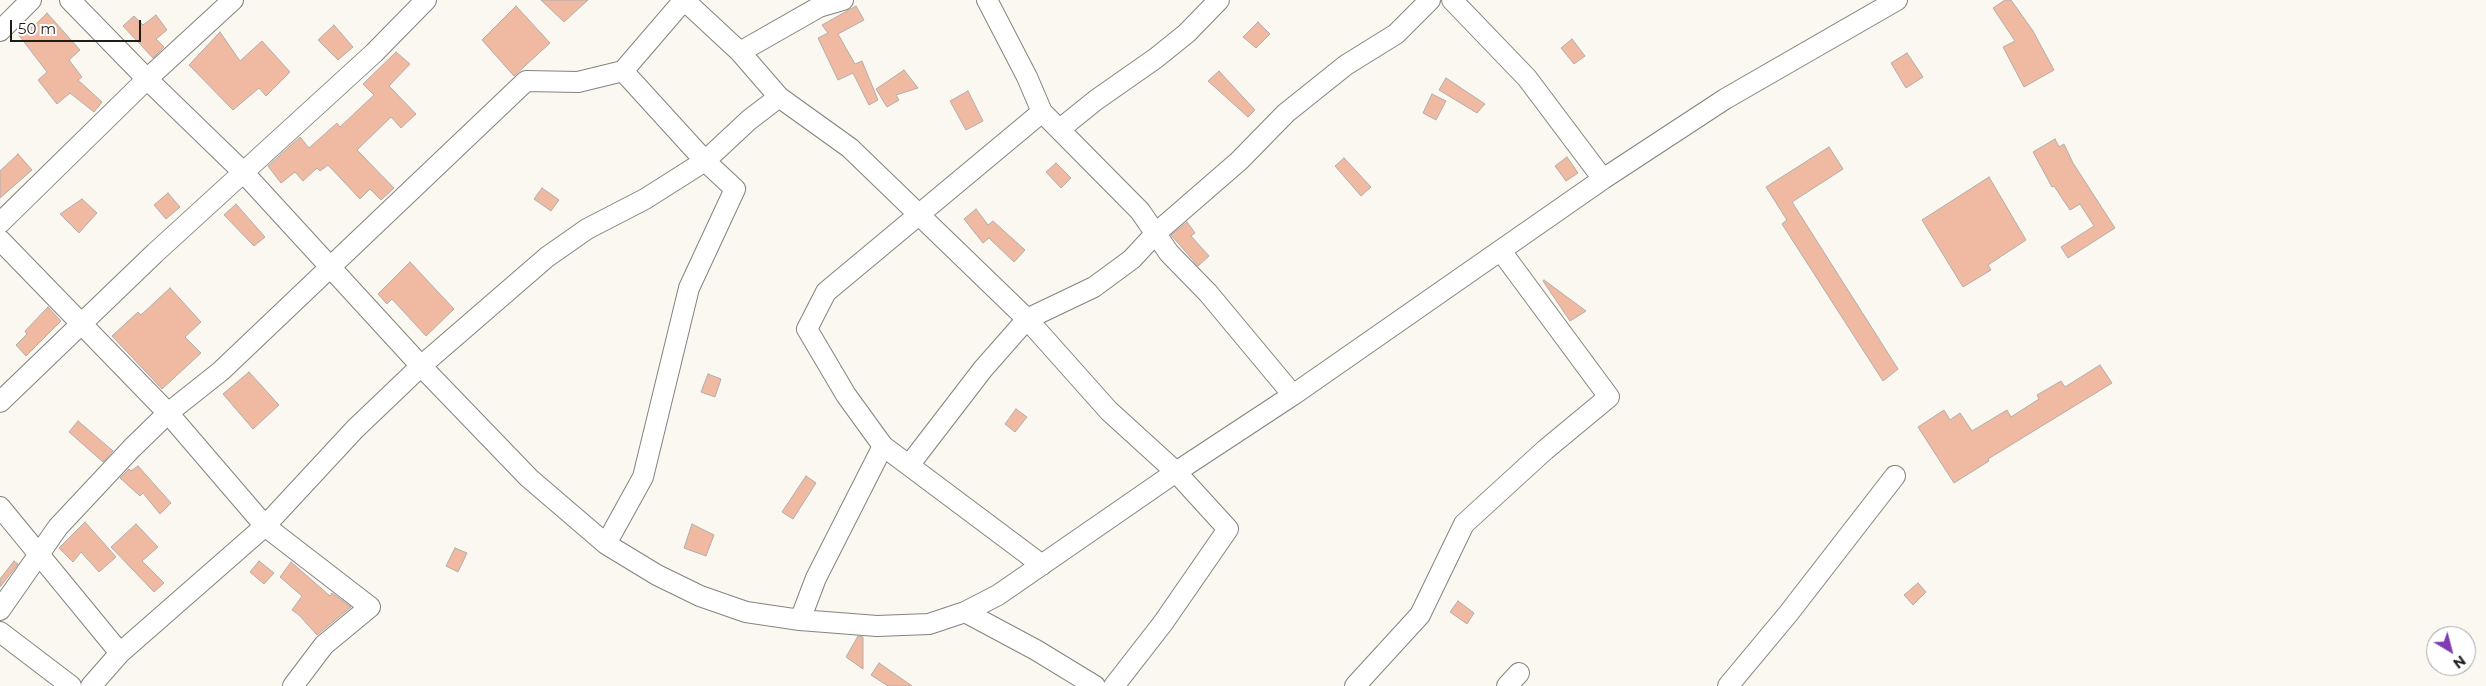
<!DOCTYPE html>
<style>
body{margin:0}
#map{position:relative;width:2486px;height:686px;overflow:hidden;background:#faf8f1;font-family:Montserrat,sans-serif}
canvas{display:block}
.north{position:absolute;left:2426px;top:626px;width:50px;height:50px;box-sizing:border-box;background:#fff;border:1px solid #a5a4a3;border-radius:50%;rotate:143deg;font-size:14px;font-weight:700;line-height:20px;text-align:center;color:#1d1c19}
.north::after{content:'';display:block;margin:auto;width:18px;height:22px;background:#7f3db1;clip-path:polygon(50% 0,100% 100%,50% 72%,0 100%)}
.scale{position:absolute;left:10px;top:20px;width:131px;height:22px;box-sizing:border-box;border:2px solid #1d1c19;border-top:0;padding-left:6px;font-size:15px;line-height:18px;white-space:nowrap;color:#1d1c19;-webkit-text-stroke:4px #fff;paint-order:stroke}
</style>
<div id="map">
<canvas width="2486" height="686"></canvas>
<div class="north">N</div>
<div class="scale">50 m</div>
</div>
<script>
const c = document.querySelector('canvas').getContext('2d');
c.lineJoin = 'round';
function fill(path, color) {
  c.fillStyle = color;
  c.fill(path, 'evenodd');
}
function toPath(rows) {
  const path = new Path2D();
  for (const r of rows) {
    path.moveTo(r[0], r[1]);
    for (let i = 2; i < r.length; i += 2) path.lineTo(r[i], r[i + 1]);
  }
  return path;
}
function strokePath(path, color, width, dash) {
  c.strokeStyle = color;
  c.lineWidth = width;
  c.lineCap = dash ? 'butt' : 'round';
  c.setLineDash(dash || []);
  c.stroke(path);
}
const building = toPath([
 [541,0,588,0,564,22,541,0],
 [2005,0,2011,0,2033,31,2054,70,2024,87,2003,47,2015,41,1993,8,2005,0],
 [516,6,550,43,514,76,482,40,516,6],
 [856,6,864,20,838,34,855,64,862,61,878,100,869,105,853,73,838,80,818,38,828,33,822,25,856,6],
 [47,13,80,50,69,60,82,77,78,80,102,102,94,112,70,93,57,104,38,80,47,72,18,34,28,23,32,28,47,13],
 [156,15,167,30,156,39,164,47,153,58,123,26,134,16,143,25,156,15],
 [1258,22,1270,34,1256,48,1243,37,1258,22],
 [334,25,353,47,338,60,318,40,334,25],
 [220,32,240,61,262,41,290,72,266,96,259,88,233,110,189,65,220,32],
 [1572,39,1585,56,1574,64,1561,48,1572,39],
 [396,52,410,64,389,86,416,114,401,128,391,117,357,150,394,188,381,200,370,189,360,199,328,165,320,171,317,168,303,181,295,172,281,183,268,166,300,137,309,148,337,123,340,127,374,95,363,84,396,52],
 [1907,53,1923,77,1906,88,1891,63,1907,53],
 [904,70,918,88,896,95,899,100,887,107,876,89,904,70],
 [1219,71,1255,110,1248,117,1208,81,1219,71],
 [1446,78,1485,104,1477,113,1439,90,1446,78],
 [968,91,983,121,966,130,950,101,968,91],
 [1432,94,1446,101,1436,120,1423,113,1432,94],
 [2055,139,2059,147,2064,144,2073,163,2115,228,2068,258,2061,247,2094,226,2080,204,2070,210,2054,186,2052,187,2033,152,2055,139],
 [1829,147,1843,169,1792,202,1898,369,1883,381,1782,224,1787,220,1766,187,1829,147],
 [18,154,32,170,0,198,0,171,18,154],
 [1567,157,1578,173,1566,181,1555,166,1567,157],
 [1344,158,1371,187,1361,196,1335,166,1344,158],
 [1056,163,1071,178,1061,188,1046,172,1056,163],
 [1989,177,2026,240,1988,265,1991,270,1963,287,1922,220,1989,177],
 [542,188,559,200,551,211,534,199,542,188],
 [168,193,180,207,166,219,154,205,168,193],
 [82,199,97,213,79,233,60,214,82,199],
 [236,204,265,237,254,246,224,215,236,204],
 [976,209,988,225,993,221,1025,250,1014,262,989,238,983,243,964,219,976,209],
 [1187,222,1195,233,1191,236,1209,256,1198,266,1171,235,1187,222],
 [410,262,454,309,426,336,392,299,387,304,378,294,410,262],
 [1544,280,1586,311,1570,321,1543,281,1544,280],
 [170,288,201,322,185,337,201,353,162,389,112,336,138,312,141,315,170,288],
 [48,307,61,321,26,356,16,345,27,334,25,331,48,307],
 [2100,365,2112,383,1988,459,1989,461,1954,483,1918,427,1944,410,1950,420,1960,413,1972,431,2007,410,2011,417,2039,399,2037,395,2061,381,2065,387,2100,365],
 [249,372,279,405,253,429,223,394,249,372],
 [708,374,721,379,715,397,701,392,708,374],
 [1016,409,1027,417,1015,432,1005,424,1016,409],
 [78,421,113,451,103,462,69,432,78,421],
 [138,466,171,503,160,514,143,493,140,496,120,478,129,469,131,471,138,466],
 [806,476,816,483,793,519,782,512,806,476],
 [85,522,116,557,99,572,81,552,73,562,59,548,85,522],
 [136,524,158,547,142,561,164,583,154,592,111,547,136,524],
 [692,524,714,535,706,556,684,548,692,524],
 [455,548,467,553,458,572,446,566,455,548],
 [14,561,18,564,0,587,0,579,14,561],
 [259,561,274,573,264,584,250,572,259,561],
 [291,562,330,596,332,593,351,607,317,635,299,615,292,610,302,596,280,577,291,562],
 [1918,583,1926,592,1913,605,1904,595,1918,583],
 [1458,601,1474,613,1467,624,1450,612,1458,601],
 [858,636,863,637,863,669,846,657,858,636],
 [879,663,912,686,888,686,871,675,879,663]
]);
fill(building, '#efb9a2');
strokePath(building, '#b4adaa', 1);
const minor = toPath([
 [70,0,147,79,243,172,421,366,529,478,606,544,657,575,700,596,746,612,800,620,877,626,929,624,965,612,998,595,1176,472,1293,395,1603,179,1725,99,1897,0],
 [684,0,740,52,779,97,850,148,1027,319,1109,411,1176,472,1228,529,1163,623,1114,686],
 [987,0,1027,77,1042,112],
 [1452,0,1527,78,1603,179],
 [0,31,31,0],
 [740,52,819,7,843,0],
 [1060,129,1096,100,1156,58,1187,33,1219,0],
 [0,223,147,79,233,0],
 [0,240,168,413,265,526,370,607,324,645,293,686],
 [0,402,155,253,374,53,426,0],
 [910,464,983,369,1027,319,1094,287,1132,259,1156,233,1239,161,1286,113,1346,65,1396,34,1430,0],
 [0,507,120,653],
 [606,544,643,477,689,288,735,189,705,161,623,71],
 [1042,565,883,446,846,395,807,329,826,292,1042,112,1140,211,1169,253,1208,293,1293,395],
 [0,610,58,527,132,448,168,413,221,371,526,81,578,82,623,71,684,0],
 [965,612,1036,650,1095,686],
 [800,620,816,578,883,446],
 [0,632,71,686],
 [91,686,120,653,265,526,355,429,421,366,547,257,587,229,645,199,705,161,749,120,779,97],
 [1355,686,1420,615,1464,524,1545,450,1609,397,1501,251],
 [1507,686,1519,673],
 [1728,686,1788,614,1895,476]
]);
strokePath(minor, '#85837d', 22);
strokePath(minor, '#fff', 20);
</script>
